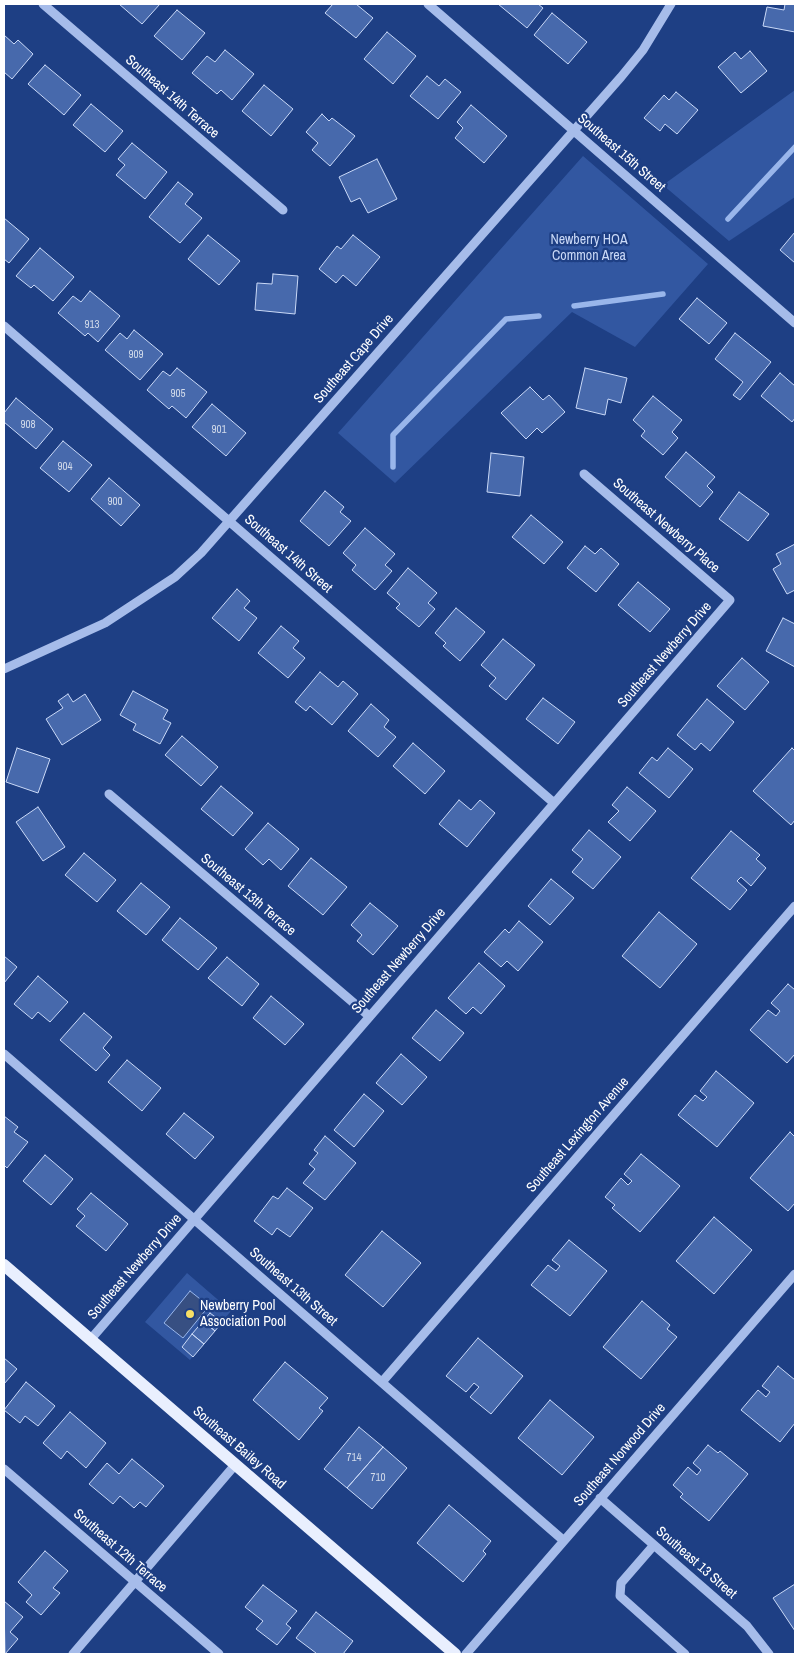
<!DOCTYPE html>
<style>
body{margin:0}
#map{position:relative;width:799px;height:1658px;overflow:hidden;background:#1e3f84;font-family:"Archivo Narrow",sans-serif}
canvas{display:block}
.frame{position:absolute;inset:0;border:5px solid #fff;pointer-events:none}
</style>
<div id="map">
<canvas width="799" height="1658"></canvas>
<div class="frame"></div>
</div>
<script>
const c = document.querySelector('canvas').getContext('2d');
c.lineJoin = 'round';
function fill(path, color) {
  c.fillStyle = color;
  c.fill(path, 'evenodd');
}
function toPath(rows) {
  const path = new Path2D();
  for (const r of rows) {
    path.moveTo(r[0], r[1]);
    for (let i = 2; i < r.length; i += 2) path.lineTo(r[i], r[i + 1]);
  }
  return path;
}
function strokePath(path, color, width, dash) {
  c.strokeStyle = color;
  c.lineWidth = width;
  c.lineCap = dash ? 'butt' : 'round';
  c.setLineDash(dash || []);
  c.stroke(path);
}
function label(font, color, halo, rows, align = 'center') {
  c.font = font + ' "Archivo Narrow",sans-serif';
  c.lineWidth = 4.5;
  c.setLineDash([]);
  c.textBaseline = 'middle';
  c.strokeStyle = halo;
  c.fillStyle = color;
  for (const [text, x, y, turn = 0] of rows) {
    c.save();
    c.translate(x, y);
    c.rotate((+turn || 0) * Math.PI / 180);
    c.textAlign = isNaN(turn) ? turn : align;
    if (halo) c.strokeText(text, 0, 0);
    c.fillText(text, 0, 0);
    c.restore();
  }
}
fill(toPath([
 [795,90,795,197,729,241,663,185],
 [583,156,708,264,635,347,572,312,395,483,338,433],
 [187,1273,231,1311,190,1360,145,1322]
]), '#3257a1');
const water = toPath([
 [190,1291,209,1306,183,1338,164,1323,190,1291]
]);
fill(water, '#374f82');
strokePath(water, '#99b6eb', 1);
strokePath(toPath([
 [728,219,795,147],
 [574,306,663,294],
 [393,467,393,435,506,319,539,316]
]), '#99b6eb', 5.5);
const building = toPath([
 [119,4,160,4,142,24,119,4],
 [333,4,356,4,373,18,356,38,325,13,333,4],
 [498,4,538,4,543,8,527,28,498,4],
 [785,4,795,4,795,32,763,26,767,7,784,10,785,4],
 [177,10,205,33,182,60,154,36,177,10],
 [552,13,587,42,568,64,534,35,552,13],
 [387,32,416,56,393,84,364,59,387,32],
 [4,35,14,44,18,40,33,54,12,79,4,72,4,35],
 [225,50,254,74,232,100,221,90,217,94,192,73,207,56,215,62,225,50],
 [750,51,767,71,741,93,718,67,735,52,741,59,750,51],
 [45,65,81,95,64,115,28,84,45,65],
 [427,76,439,86,445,79,461,92,438,119,410,96,427,76],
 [264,85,293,109,271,136,242,111,264,85],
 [676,92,698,110,677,134,665,124,660,131,644,118,664,95,669,100,676,92],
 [91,104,123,131,105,152,73,125,91,104],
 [471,105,507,136,484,163,455,138,463,128,457,122,471,105],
 [322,114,329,121,332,118,355,136,330,166,312,150,318,143,306,132,322,114],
 [132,143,167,172,145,199,116,175,125,165,118,159,132,143],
 [377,159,397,199,368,213,360,198,351,202,339,177,377,159],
 [178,182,193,194,185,204,202,218,180,243,149,217,178,182],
 [4,218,29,239,9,263,4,259,4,218],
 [795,232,795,263,780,250,795,232],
 [208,235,240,261,219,285,188,259,208,235],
 [353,235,380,257,356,286,343,275,336,283,319,269,337,246,341,249,353,235],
 [40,248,74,277,53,301,34,285,31,288,16,276,40,248],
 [273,274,298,276,295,314,255,310,257,283,272,284,273,274],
 [90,291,120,316,98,342,88,333,85,336,58,313,73,296,81,302,90,291],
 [697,298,727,323,709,344,679,319,697,298],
 [134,330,163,354,140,380,105,350,120,333,127,339,134,330],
 [735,333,771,362,740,400,733,395,743,382,715,359,735,333],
 [177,368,207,392,186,418,172,406,169,409,147,390,163,371,170,376,177,368],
 [585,368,627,378,621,403,608,399,605,415,576,408,585,368],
 [780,373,795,386,795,418,792,422,761,396,780,373],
 [530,387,543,400,549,395,565,412,542,433,537,428,526,439,501,413,530,387],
 [653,396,682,420,672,432,678,438,663,455,641,436,645,431,633,420,653,396],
 [16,398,53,429,36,449,4,422,4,413,16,398],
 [212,404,246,433,226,456,192,427,212,404],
 [63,441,92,465,69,492,40,468,63,441],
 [686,452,715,477,707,486,713,492,700,507,665,477,686,452],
 [491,453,524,457,520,496,487,492,491,453],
 [109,478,140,505,121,526,91,499,109,478],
 [325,491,344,507,340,512,351,521,329,546,300,521,325,491],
 [739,492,769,514,748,541,719,519,739,492],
 [531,515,563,542,544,564,512,537,531,515],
 [365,528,395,554,385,565,392,571,375,590,352,570,356,565,343,553,365,528],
 [795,544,795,590,787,594,773,569,781,564,776,554,795,544],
 [585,546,595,554,601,548,619,564,596,592,567,568,585,546],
 [408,568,437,593,428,603,435,609,419,627,396,608,400,604,387,593,408,568],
 [638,582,670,609,650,632,618,605,638,582],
 [237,589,250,601,244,608,257,618,239,641,212,618,237,589],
 [456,608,485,632,460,661,443,646,446,643,435,633,456,608],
 [783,618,795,624,795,667,766,651,783,618],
 [281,626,299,641,293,648,305,658,288,678,258,653,281,626],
 [503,639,535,665,506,700,489,686,496,678,481,665,503,639],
 [742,658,769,682,745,710,717,686,742,658],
 [320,672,338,687,343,681,358,694,332,725,310,706,306,711,295,702,320,672],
 [133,691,168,710,163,719,171,723,160,744,133,730,136,724,120,715,133,691],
 [68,694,73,702,85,694,101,720,62,745,46,719,63,708,58,701,68,694],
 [543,698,575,722,558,744,526,719,543,698],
 [707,699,734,722,710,751,701,743,695,750,677,735,707,699],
 [371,704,389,720,384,727,396,737,378,757,348,731,371,704],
 [182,736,218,767,201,786,165,755,182,736],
 [413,743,445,771,425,794,393,766,413,743],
 [17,748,50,759,38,793,6,782,17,748],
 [668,748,693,769,669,798,639,773,652,757,657,761,668,748],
 [792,748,795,751,795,820,791,825,753,791,792,748],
 [221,786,253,813,233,836,201,809,221,786],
 [627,787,656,811,630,841,608,822,619,811,612,805,627,787],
 [459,800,471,810,480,800,495,813,467,847,439,824,459,800],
 [38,807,65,847,43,861,16,822,38,807],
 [268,823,299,849,281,870,269,859,263,865,245,849,268,823],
 [589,830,621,857,593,889,572,872,583,859,572,850,589,830],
 [731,831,760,855,756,859,766,868,751,886,741,877,737,881,747,890,730,910,691,878,731,831],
 [84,853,116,880,97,902,65,875,84,853],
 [311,858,347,887,323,915,288,886,311,858],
 [551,879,574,898,550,925,528,906,551,879],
 [141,883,170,907,146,935,117,911,141,883],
 [370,903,398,926,373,955,357,941,362,935,351,925,370,903],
 [659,912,697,944,660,988,622,956,659,912],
 [180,918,217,948,198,970,162,940,180,918],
 [519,921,543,942,518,971,507,961,501,967,484,952,505,929,509,933,519,921],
 [4,956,17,967,4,983,4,956],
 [227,957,259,984,242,1006,208,978,227,957],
 [479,963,505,986,481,1014,473,1007,466,1014,448,998,479,963],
 [38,976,68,1002,50,1022,38,1012,32,1019,14,1004,38,976],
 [788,984,795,990,795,1054,787,1063,750,1030,768,1010,776,1016,780,1011,771,1003,788,984],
 [271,996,304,1024,285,1045,253,1018,271,996],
 [436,1010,464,1033,440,1061,412,1038,436,1010],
 [84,1013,112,1037,103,1048,110,1055,96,1071,60,1040,84,1013],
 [401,1054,427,1077,402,1105,376,1083,401,1054],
 [127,1060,161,1088,142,1111,108,1082,127,1060],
 [716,1071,754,1103,717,1147,678,1115,695,1095,703,1101,707,1097,700,1091,716,1071],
 [364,1094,384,1111,354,1147,334,1130,364,1094],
 [184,1113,214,1137,195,1159,166,1134,184,1113],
 [4,1116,18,1127,14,1132,28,1142,7,1168,4,1165,4,1116],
 [790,1132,795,1137,795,1203,788,1211,750,1178,790,1132],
 [325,1136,356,1163,325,1200,303,1183,315,1169,309,1164,318,1153,314,1150,325,1136],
 [641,1154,680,1186,640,1232,612,1208,615,1205,605,1197,621,1178,628,1185,632,1181,624,1174,641,1154],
 [45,1155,73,1179,51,1205,23,1181,45,1155],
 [287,1188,313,1208,290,1237,277,1228,272,1235,254,1221,273,1196,278,1199,287,1188],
 [91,1193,128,1224,106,1251,76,1226,85,1216,77,1209,91,1193],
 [714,1217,752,1250,714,1294,676,1261,714,1217],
 [382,1231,421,1263,383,1307,345,1275,382,1231],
 [569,1240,607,1271,570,1316,531,1285,548,1265,556,1271,560,1266,552,1260,569,1240],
 [642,1301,670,1325,667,1329,677,1337,641,1379,603,1347,642,1301],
 [210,1313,222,1322,215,1331,203,1321,210,1313],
 [203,1321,215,1331,204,1344,192,1334,203,1321],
 [192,1334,204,1344,193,1357,182,1347,192,1334],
 [478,1338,523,1376,491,1414,470,1397,479,1387,474,1383,466,1392,446,1376,478,1338],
 [4,1358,17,1369,4,1384,4,1358],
 [285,1362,328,1398,319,1408,323,1411,299,1440,253,1400,285,1362],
 [778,1366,795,1380,795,1423,780,1442,741,1410,758,1390,766,1397,770,1392,762,1386,778,1366],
 [26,1382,55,1406,38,1426,25,1416,20,1423,4,1410,26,1382],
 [550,1400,594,1437,562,1475,518,1438,550,1400],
 [70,1412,106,1443,86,1468,67,1451,61,1459,43,1443,70,1412],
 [359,1427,383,1447,347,1488,324,1469,359,1427],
 [708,1445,718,1453,720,1451,748,1474,709,1521,680,1497,683,1494,673,1485,688,1467,697,1475,701,1470,693,1463,708,1445],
 [383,1447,407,1468,372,1509,347,1488,383,1447],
 [132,1459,164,1486,146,1507,140,1502,134,1508,120,1496,113,1504,89,1484,107,1463,119,1474,132,1459],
 [449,1505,491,1541,483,1551,486,1554,463,1582,417,1543,449,1505],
 [45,1551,68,1571,53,1588,60,1593,41,1615,26,1602,32,1595,18,1582,45,1551],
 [795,1584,795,1631,773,1598,795,1584],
 [263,1585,297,1611,286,1624,291,1628,277,1645,256,1629,263,1621,245,1607,263,1585],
 [4,1601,23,1617,10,1632,18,1639,5,1654,4,1601],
 [316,1612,353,1641,343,1654,315,1654,316,1653,296,1638,316,1612]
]);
fill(building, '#4769ac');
strokePath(building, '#cad9f7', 1);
strokePath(toPath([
 [43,4,283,210],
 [428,4,795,323],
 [4,326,554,803],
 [4,669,105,623,175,577,201,553,621,77,643,50,671,4],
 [109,794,369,1016],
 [4,1054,563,1540],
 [90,1340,730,600,584,474],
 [382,1382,795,906],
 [4,1469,219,1654],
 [600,1498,747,1626,769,1654],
 [654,1545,621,1583,620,1596,685,1654],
 [73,1654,235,1465],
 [466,1654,795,1274]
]), '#a6bcea', 9);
strokePath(toPath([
 [4,1265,455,1654]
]), '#e9effe', 12);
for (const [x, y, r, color] of [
 [190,1314,5,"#f8df65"]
]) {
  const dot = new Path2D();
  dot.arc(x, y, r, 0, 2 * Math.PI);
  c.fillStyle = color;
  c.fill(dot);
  strokePath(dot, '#1e3f84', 2);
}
label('11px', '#d1daea', null, [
 ["913",92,325],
 ["909",136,355],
 ["905",178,394],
 ["908",28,425],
 ["901",219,430],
 ["904",65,467],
 ["900",115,502],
 ["714",354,1458],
 ["710",378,1478]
]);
label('14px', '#fff', '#1e3f84', [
 ["Southeast 14th Terrace",172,97,41],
 ["Southeast 15th Street",621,153,41],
 ["Southeast Cape Drive",354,359,-49],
 ["Southeast Newberry Place",666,526,41],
 ["Southeast 14th Street",288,554,41],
 ["Southeast Newberry Drive",665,655,-49],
 ["Southeast 13th Terrace",248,895,40],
 ["Southeast Newberry Drive",399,961,-49],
 ["Southeast Lexington Avenue",578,1135,-49],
 ["Southeast Newberry Drive",135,1267,-49],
 ["Southeast 13th Street",293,1287,41],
 ["Southeast Bailey Road",239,1448,41],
 ["Southeast Norwood Drive",620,1455,-49],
 ["Southeast 12th Terrace",120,1551,41],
 ["Southeast 13 Street",696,1563,41]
]);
label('14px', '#cad9f7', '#1e3f84', [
 ["Newberry HOA",589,240],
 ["Common Area",589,256]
]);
label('14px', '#fff', '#1e3f84', [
 ["Newberry Pool",200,1306],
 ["Association Pool",200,1322]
], 'left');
</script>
